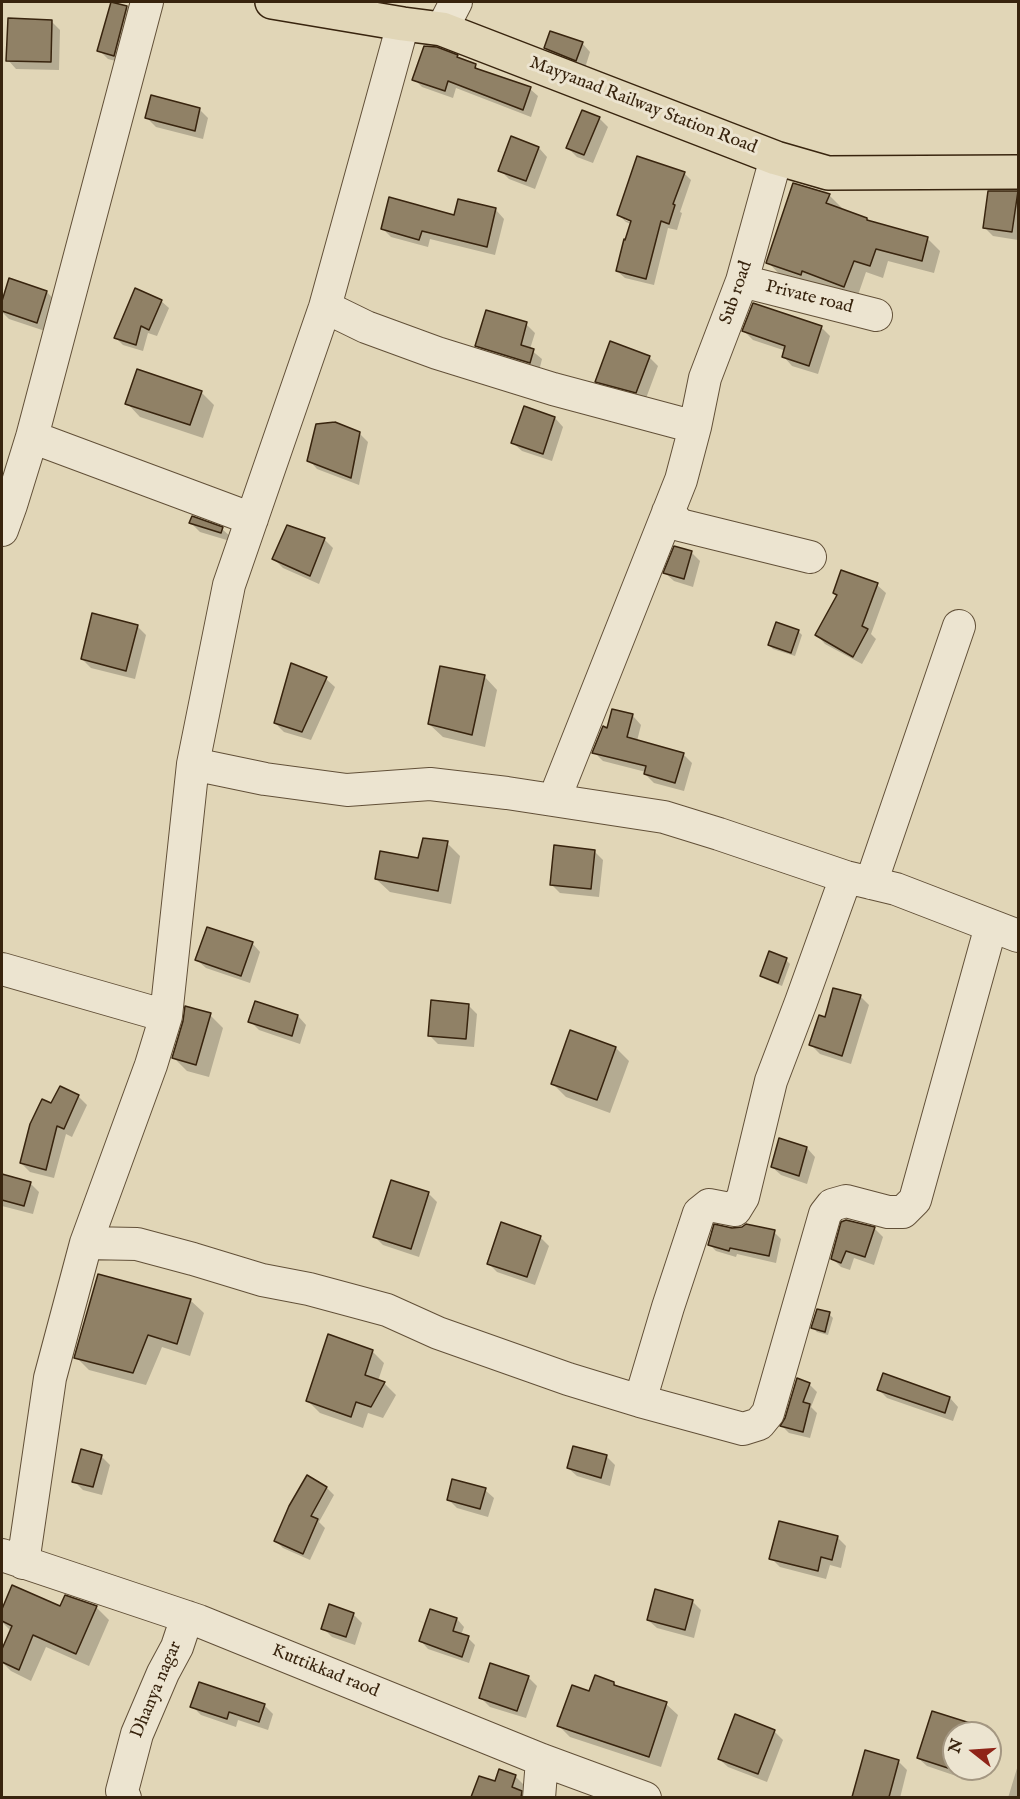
<!DOCTYPE html>
<style>
body{margin:0}
#map{position:relative;width:1020px;height:1799px;overflow:hidden;background:#e1d6b7;font-family:"IM FELL English",serif}
canvas{display:block}
.frame{position:absolute;inset:0;border:3px solid #38240e;pointer-events:none}
.north{position:absolute;left:942px;top:1721px;width:60px;height:60px;box-sizing:border-box;background:#ece4d0;border:2px solid #a49782;border-radius:50%;rotate:287deg;font-size:16px;font-weight:700;line-height:24px;text-align:center;color:#38240e}
.north::after{content:'';display:block;margin:auto;width:21px;height:27px;background:#8f2418;clip-path:polygon(50% 0,100% 100%,50% 72%,0 100%)}
</style>
<div id="map">
<canvas width="1020" height="1799"></canvas>
<div class="frame"></div>
<div class="north">N</div>
</div>
<script>
const c = document.querySelector('canvas').getContext('2d');
c.lineJoin = 'round';
function fill(path, color) {
  c.fillStyle = color;
  c.fill(path, 'evenodd');
}
function toPath(rows) {
  const path = new Path2D();
  for (const r of rows) {
    path.moveTo(r[0], r[1]);
    for (let i = 2; i < r.length; i += 2) path.lineTo(r[i], r[i + 1]);
  }
  return path;
}
function strokePath(path, color, width, dash) {
  c.strokeStyle = color;
  c.lineWidth = width;
  c.lineCap = dash ? 'butt' : 'round';
  c.setLineDash(dash || []);
  c.stroke(path);
}
function label(font, color, halo, rows, align = 'center') {
  c.font = font + ' "IM FELL English",serif';
  c.lineWidth = 6;
  c.setLineDash([]);
  c.textBaseline = 'middle';
  c.strokeStyle = halo;
  c.fillStyle = color;
  for (const [text, x, y, turn = 0] of rows) {
    c.save();
    c.translate(x, y);
    c.rotate((+turn || 0) * Math.PI / 180);
    c.textAlign = isNaN(turn) ? turn : align;
    if (halo) c.strokeText(text, 0, 0);
    c.fillText(text, 0, 0);
    c.restore();
  }
}
fill(toPath([
 [127,7,135,16,123,63,108,59,99,50],
 [51,21,60,30,59,70,16,69,8,60],
 [582,43,590,52,585,68,554,57,545,48],
 [457,56,460,60,475,66,481,71,530,89,538,96,531,117,456,88,453,98,422,87,414,79],
 [200,110,208,118,203,139,156,127,147,118],
 [599,118,608,127,593,163,577,157,568,148],
 [539,148,547,157,535,189,509,179,500,170],
 [684,173,691,180,680,212,682,213,677,230,668,228,654,285,625,278,617,271,631,224,626,222,619,215],
 [625,217,637,225,625,220],
 [990,192,1018,193,1018,240,993,236,984,227],
 [829,195,842,208,841,210,867,219,870,223,927,238,940,251,934,273,888,261,883,278,866,272,857,298,815,283,813,287,780,275,768,262],
 [459,201,496,210,504,219,495,255,430,239,428,247,391,237,383,229,455,217],
 [10,280,47,292,55,301,45,331,9,319,2,312,2,305],
 [161,301,169,308,157,336,148,333,143,351,123,345,116,338],
 [526,324,535,333,530,349,542,359,539,371,486,354,477,346],
 [821,327,830,336,818,374,792,366,784,357,786,351,753,340,744,331],
 [649,357,658,366,645,401,605,390,597,381],
 [201,392,214,405,203,438,140,417,127,403],
 [555,418,563,427,552,461,522,451,513,443],
 [359,433,368,442,359,485,317,469,309,460],
 [191,523,222,529,231,537,230,541,200,532],
 [324,539,333,548,319,584,283,568,274,559],
 [675,548,692,553,700,561,693,587,674,581,665,573],
 [877,585,886,593,871,634,876,639,862,664,825,644,817,635,838,597,835,593],
 [137,626,146,635,135,679,91,668,82,659],
 [798,631,802,635,795,656,773,649,769,645],
 [484,676,497,690,485,747,443,737,429,724],
 [326,679,335,687,311,740,284,732,275,723],
 [613,711,633,716,641,725,637,741,683,754,692,763,684,791,654,783,645,774,646,772,603,761,594,752,608,729],
 [447,843,460,856,451,904,390,892,376,879,420,859],
 [594,851,603,860,599,897,560,893,551,884],
 [252,943,260,952,250,983,206,968,197,960],
 [786,960,790,964,782,986,765,979,761,975],
 [834,990,861,997,869,1005,851,1064,820,1054,811,1045,826,1019],
 [468,1005,477,1014,474,1047,438,1044,429,1035],
 [210,1015,223,1028,209,1077,187,1071,174,1058],
 [298,1016,306,1025,300,1044,259,1030,250,1021],
 [616,1048,629,1061,610,1113,566,1097,553,1084],
 [78,1096,87,1105,72,1137,66,1134,54,1178,30,1172,21,1163,52,1105],
 [807,1148,815,1157,807,1184,781,1175,772,1167],
 [2,1175,30,1183,39,1192,33,1214,2,1206],
 [428,1193,437,1202,419,1257,383,1245,374,1236],
 [846,1221,875,1229,883,1237,874,1265,854,1258,850,1270,841,1267,833,1259],
 [732,1229,774,1232,781,1239,776,1263,737,1254,736,1257,716,1251,709,1244],
 [540,1237,549,1246,535,1285,497,1272,489,1264],
 [190,1300,204,1313,190,1356,162,1347,146,1385,89,1370,76,1357],
 [829,1314,833,1318,828,1335,817,1332,813,1328],
 [372,1351,384,1363,378,1381,384,1383,396,1395,383,1418,368,1413,363,1428,320,1413,308,1401],
 [798,1380,810,1385,817,1392,811,1407,817,1413,810,1438,789,1433,782,1426,787,1419],
 [879,1390,950,1398,958,1407,953,1421,887,1398],
 [574,1447,607,1457,615,1465,610,1486,577,1476,568,1468],
 [101,1456,110,1465,102,1495,83,1490,74,1481],
 [327,1488,334,1495,319,1522,325,1528,310,1560,283,1548,276,1541],
 [485,1490,494,1498,488,1517,457,1508,448,1499],
 [838,1538,846,1546,841,1568,830,1565,826,1579,780,1567,771,1558],
 [13,1587,61,1608,96,1607,109,1620,89,1666,46,1647,31,1681,11,1671,2,1662,2,1652,11,1631,2,1622,2,1613],
 [692,1601,701,1610,694,1638,657,1628,648,1620],
 [431,1611,457,1619,464,1627,461,1635,468,1638,475,1645,469,1663,428,1649,421,1641],
 [353,1614,362,1623,355,1645,332,1637,323,1628],
 [528,1677,537,1686,526,1718,490,1707,481,1698],
 [614,1683,618,1688,666,1704,678,1715,661,1767,570,1737,559,1726,590,1693],
 [200,1684,265,1706,273,1714,268,1730,238,1720,236,1727,201,1715,192,1706],
 [933,1712,979,1733,954,1733,954,1769,968,1769,965,1779,927,1766,918,1758],
 [774,1731,783,1740,767,1782,728,1767,719,1759],
 [898,1761,907,1770,900,1798,854,1797],
 [1018,1765,1018,1798,1008,1798],
 [500,1771,516,1777,524,1785,520,1798,472,1798,480,1778,496,1783]
]), '#0003');
const building = toPath([
 [111,2,127,6,114,56,97,51,111,2],
 [8,18,52,20,51,62,6,61,8,18],
 [550,31,583,42,576,61,544,48,550,31],
 [424,46,437,47,458,55,457,57,476,64,475,68,531,87,523,110,448,81,445,91,412,80,424,46],
 [151,95,200,108,195,131,145,118,151,95],
 [582,110,600,117,584,155,566,148,582,110],
 [511,136,539,147,526,181,498,171,511,136],
 [637,156,685,172,673,204,675,205,669,224,661,221,646,279,616,271,624,239,625,240,631,221,617,215,637,156],
 [793,183,830,194,826,203,867,218,867,220,928,237,922,261,876,249,870,266,854,261,844,287,802,271,801,275,766,263,793,183],
 [988,191,1018,191,1012,232,983,228,988,191],
 [389,197,454,215,458,199,496,208,487,247,422,231,419,240,381,229,389,197],
 [9,278,47,291,37,323,2,311,2,301,9,278],
 [135,288,162,300,149,330,141,326,136,345,114,338,135,288],
 [753,303,822,326,809,366,782,357,785,346,742,331,753,303],
 [486,310,527,322,521,345,534,349,530,363,475,346,486,310],
 [610,341,650,356,636,393,595,382,610,341],
 [137,369,202,391,190,425,125,404,137,369],
 [524,406,555,417,543,454,511,443,524,406],
 [335,422,360,432,351,478,307,461,316,424,335,422],
 [192,516,223,527,221,533,189,523,192,516],
 [287,525,325,538,310,576,272,559,287,525],
 [674,546,692,551,684,579,663,573,674,546],
 [841,570,878,583,862,626,868,629,853,657,815,635,837,595,833,593,841,570],
 [92,613,138,625,126,671,81,659,92,613],
 [776,622,799,630,791,653,768,645,776,622],
 [291,663,327,677,302,732,274,723,291,663],
 [440,666,485,675,472,735,428,724,440,666],
 [612,709,633,714,627,737,684,753,675,783,644,774,646,766,592,753,603,726,607,728,612,709],
 [423,838,448,841,438,891,375,879,380,851,418,858,423,838],
 [554,845,595,850,591,889,550,885,554,845],
 [207,927,253,942,241,976,195,960,207,927],
 [769,951,787,958,778,983,760,976,769,951],
 [833,988,861,995,842,1056,809,1045,819,1015,825,1017,833,988],
 [431,1000,469,1004,466,1039,428,1036,431,1000],
 [255,1001,298,1015,292,1036,248,1022,255,1001],
 [185,1006,211,1013,196,1065,172,1058,183,1021,185,1006],
 [570,1030,616,1047,597,1100,551,1084,570,1030],
 [60,1086,79,1095,64,1129,57,1126,46,1170,20,1163,30,1124,42,1099,51,1103,60,1086],
 [779,1138,807,1147,799,1176,771,1167,779,1138],
 [2,1174,31,1182,24,1206,2,1200,2,1174],
 [391,1180,429,1192,411,1249,373,1237,391,1180],
 [846,1220,875,1227,865,1257,846,1251,841,1263,831,1259,841,1222,846,1220],
 [501,1222,541,1236,527,1277,487,1264,501,1222],
 [714,1224,732,1228,742,1227,746,1224,775,1230,769,1256,730,1248,729,1251,708,1245,714,1224],
 [98,1274,191,1299,177,1344,148,1335,133,1373,74,1358,98,1274],
 [817,1309,830,1312,825,1332,811,1328,817,1309],
 [328,1334,373,1350,365,1375,385,1382,371,1407,356,1402,351,1417,306,1401,328,1334],
 [883,1373,950,1397,945,1413,877,1390,883,1373],
 [797,1378,810,1383,803,1402,810,1404,803,1432,780,1426,785,1418,797,1378],
 [573,1446,607,1455,601,1478,567,1468,573,1446],
 [81,1449,102,1455,93,1487,72,1482,81,1449],
 [307,1475,327,1487,311,1516,318,1519,303,1554,274,1541,289,1506,307,1475],
 [452,1479,486,1488,480,1509,447,1500,452,1479],
 [779,1521,838,1536,832,1560,821,1557,818,1571,769,1559,779,1521],
 [12,1585,60,1606,65,1595,97,1606,76,1654,33,1635,19,1670,2,1662,2,1649,12,1626,2,1621,2,1609,12,1585],
 [655,1589,693,1600,685,1630,647,1620,655,1589],
 [329,1604,354,1613,346,1637,321,1629,329,1604],
 [430,1609,457,1618,453,1631,469,1636,462,1657,419,1641,430,1609],
 [490,1663,529,1676,517,1711,479,1698,490,1663],
 [595,1675,614,1682,614,1685,667,1702,649,1757,557,1726,572,1685,589,1691,595,1675],
 [199,1682,265,1704,259,1722,229,1712,227,1719,190,1707,199,1682],
 [932,1711,989,1729,989,1733,954,1733,954,1770,917,1758,932,1711],
 [735,1714,775,1730,758,1774,718,1759,735,1714],
 [865,1750,899,1760,889,1797,852,1797,865,1750],
 [499,1769,516,1775,512,1787,522,1791,521,1797,471,1797,479,1776,495,1781,499,1769]
]);
fill(building, '#908166');
strokePath(building, '#38240e', 1.5);
const minor = toPath([
 [442,29,456,2],
 [742,281,876,315],
 [325,307,366,327,437,353,553,389,695,427],
 [32,437,252,519],
 [668,512,680,525,810,557],
 [2,530,11,505,32,437,147,2],
 [193,764,265,779,347,790,430,784,507,793,664,817,719,834,846,877,896,889,1018,936],
 [554,800,681,480,695,427,705,378,742,281,776,158],
 [871,883,959,626],
 [2,969,166,1016],
 [86,1243,137,1244,193,1259,262,1280,309,1289,387,1310,438,1333,568,1379,640,1401,668,1307,699,1213,709,1205,735,1210,743,1197,771,1081,801,1002,846,877],
 [640,1401,743,1429,759,1424,768,1413,825,1214,832,1205,846,1201,888,1212,903,1212,915,1200,991,926],
 [2,1555,199,1621,542,1760,645,1798],
 [23,1563,50,1378,86,1243,151,1065,166,1016,193,764,229,585,325,307,403,24],
 [125,1798,122,1791,137,1734,163,1673,177,1647,187,1617],
 [539,1798,542,1760]
]);
const major = toPath([
 [272,2,403,24,442,29,776,158,828,173,1018,172]
]);
strokePath(minor, '#625038', 34);
strokePath(major, '#38240e', 36);
strokePath(minor, '#ece4d0', 32);
strokePath(major, '#e1d6b7', 33);
label('18px', '#38240e', '#ece4d0', [
 ["Mayyanad Railway Station Road",643,106,21],
 ["Sub road",737,293,-71],
 ["Private road",809,298,14],
 ["Kuttikkad raod",325,1672,22],
 ["Dhanya nagar",157,1690,-67]
]);
</script>
